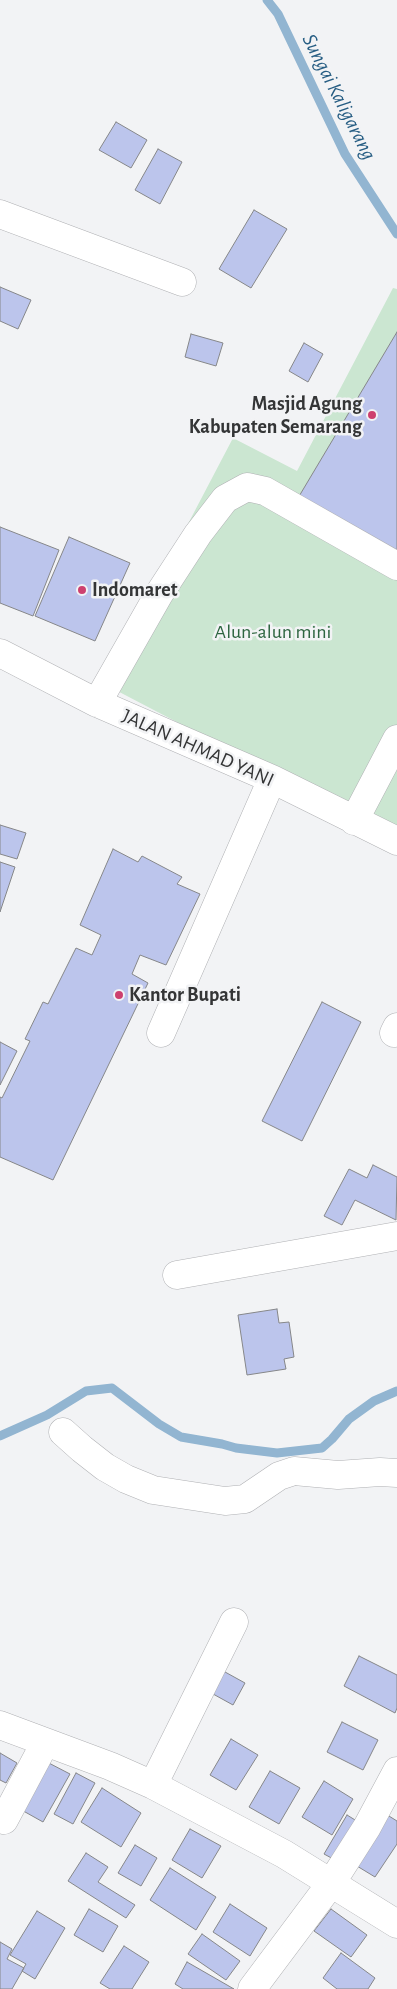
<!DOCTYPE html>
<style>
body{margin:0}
canvas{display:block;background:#f2f3f5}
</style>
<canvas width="397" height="1989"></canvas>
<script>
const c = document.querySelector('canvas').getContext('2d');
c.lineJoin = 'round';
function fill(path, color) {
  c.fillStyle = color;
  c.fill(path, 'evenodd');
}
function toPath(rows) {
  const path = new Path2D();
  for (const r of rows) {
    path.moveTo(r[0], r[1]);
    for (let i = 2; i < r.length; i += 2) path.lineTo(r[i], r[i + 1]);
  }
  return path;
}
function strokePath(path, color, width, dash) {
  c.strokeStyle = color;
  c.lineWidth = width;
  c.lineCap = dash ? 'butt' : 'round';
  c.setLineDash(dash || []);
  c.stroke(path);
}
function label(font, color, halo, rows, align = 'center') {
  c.font = font + ' "Alegreya Sans",sans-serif';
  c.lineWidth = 5;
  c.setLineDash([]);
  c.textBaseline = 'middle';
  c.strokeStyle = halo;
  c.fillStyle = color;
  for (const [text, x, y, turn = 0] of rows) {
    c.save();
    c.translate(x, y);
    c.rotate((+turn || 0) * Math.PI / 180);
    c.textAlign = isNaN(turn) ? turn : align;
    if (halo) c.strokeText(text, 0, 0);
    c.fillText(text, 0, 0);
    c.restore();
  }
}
fill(toPath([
 [393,288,397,289,397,837,104,684,233,438,297,471]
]), '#cbe6d1');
strokePath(toPath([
 [267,0,278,14,345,154,397,234],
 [0,1436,47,1415,86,1391,112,1388,159,1424,181,1437,222,1444,236,1448,277,1453,322,1448,332,1439,349,1419,374,1401,397,1391]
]), '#92b5d1', 9);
const building = toPath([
 [116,122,147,140,131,168,99,150,116,122],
 [158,149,182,162,160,204,135,190,158,149],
 [254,210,287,229,251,288,219,269,254,210],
 [0,287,31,300,18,329,0,321,0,287],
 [397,332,397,557,298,498,397,332],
 [191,334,223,343,216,366,185,357,191,334],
 [304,343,323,354,308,382,289,371,304,343],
 [0,527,59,550,33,616,0,603,0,527],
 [69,537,130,563,95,641,35,616,69,537],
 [0,825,26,833,17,859,0,854,0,825],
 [113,849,138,862,142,856,182,877,177,884,200,894,166,965,140,955,132,974,148,983,53,1180,0,1157,0,1097,2,1098,30,1041,25,1039,43,1002,48,1004,76,948,92,955,101,935,80,925,113,849],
 [0,862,15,867,0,912,0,862],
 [322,1002,361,1022,302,1141,262,1121,322,1002],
 [0,1042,17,1051,0,1085,0,1042],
 [373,1165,397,1177,396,1220,355,1200,342,1225,324,1216,349,1169,367,1178,373,1165],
 [277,1309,279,1323,289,1322,294,1357,284,1359,286,1369,247,1375,238,1315,277,1309],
 [359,1656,397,1675,397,1708,395,1713,344,1686,359,1656],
 [216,1667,245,1683,233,1705,204,1689,216,1667],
 [342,1722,378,1740,363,1770,327,1752,342,1722],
 [231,1739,258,1755,236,1790,210,1775,231,1739],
 [0,1753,17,1763,6,1783,0,1780,0,1753],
 [43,1760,70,1774,43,1822,18,1808,43,1760],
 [270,1771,300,1788,279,1824,249,1807,270,1771],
 [76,1773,95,1783,73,1824,54,1814,76,1773],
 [324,1781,353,1799,332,1835,302,1817,324,1781],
 [102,1788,141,1813,121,1847,81,1822,102,1788],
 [384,1813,397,1821,397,1844,375,1877,352,1863,384,1813],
 [347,1815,360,1823,337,1861,324,1854,347,1815],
 [190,1829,221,1846,202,1878,172,1860,190,1829],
 [135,1845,157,1858,141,1886,118,1873,135,1845],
 [86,1853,108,1867,98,1882,135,1905,126,1918,68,1881,86,1853],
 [170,1868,216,1897,196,1930,150,1900,170,1868],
 [230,1904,267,1928,250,1956,213,1932,230,1904],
 [89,1909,118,1926,103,1952,74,1935,89,1909],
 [331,1909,367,1935,351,1957,314,1931,331,1909],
 [37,1911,65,1928,35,1979,22,1971,26,1964,10,1955,37,1911],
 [202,1934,240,1961,226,1980,188,1954,202,1934],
 [0,1942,12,1949,7,1959,24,1968,12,1989,0,1989,0,1942],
 [124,1946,149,1962,132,1989,110,1989,100,1983,124,1946],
 [341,1953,375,1978,368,1989,337,1989,323,1978,341,1953],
 [187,1962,234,1989,183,1989,175,1984,187,1962]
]);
fill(building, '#bcc5ec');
strokePath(building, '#868789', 1);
const minor = toPath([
 [0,214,182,282],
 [0,653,97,703,272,779,397,841],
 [97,703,159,594,198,534,225,499,247,487,265,491,397,566],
 [354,821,397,739],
 [161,1033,272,779],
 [394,1033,397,1027],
 [177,1275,397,1236],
 [63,1432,82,1449,105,1467,126,1479,153,1490,225,1501,245,1499,279,1476,294,1471,338,1475,380,1472,397,1473],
 [0,1725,110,1766,153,1785,284,1854,397,1924],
 [153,1785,234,1622],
 [4,1820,45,1743],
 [252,1989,332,1882,367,1827,397,1771]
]);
strokePath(minor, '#b0b1b4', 29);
strokePath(minor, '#fff', 28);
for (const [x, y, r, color] of [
 [372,415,5,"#cd406f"],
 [82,590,5,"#cd406f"],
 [119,995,5,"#cd406f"]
]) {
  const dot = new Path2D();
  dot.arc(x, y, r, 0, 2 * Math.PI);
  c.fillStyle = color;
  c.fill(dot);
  strokePath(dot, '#f2f3f5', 2);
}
label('bold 20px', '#343536', '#f2f3f5', [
 ["Masjid Agung",362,404,"right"],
 ["Kabupaten Semarang",362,427,"right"],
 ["Indomaret",92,590],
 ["Kantor Bupati",129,995]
], 'left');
label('20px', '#2d6540', '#f2f3f5', [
 ["Alun-alun mini",273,632]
]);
label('20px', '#343536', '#f2f3f5', [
 ["JALAN AHMAD YANI",198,748,24]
]);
label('italic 21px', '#265d83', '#f2f3f5', [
 ["Sungai Kaligarang",339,97,63]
]);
</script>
